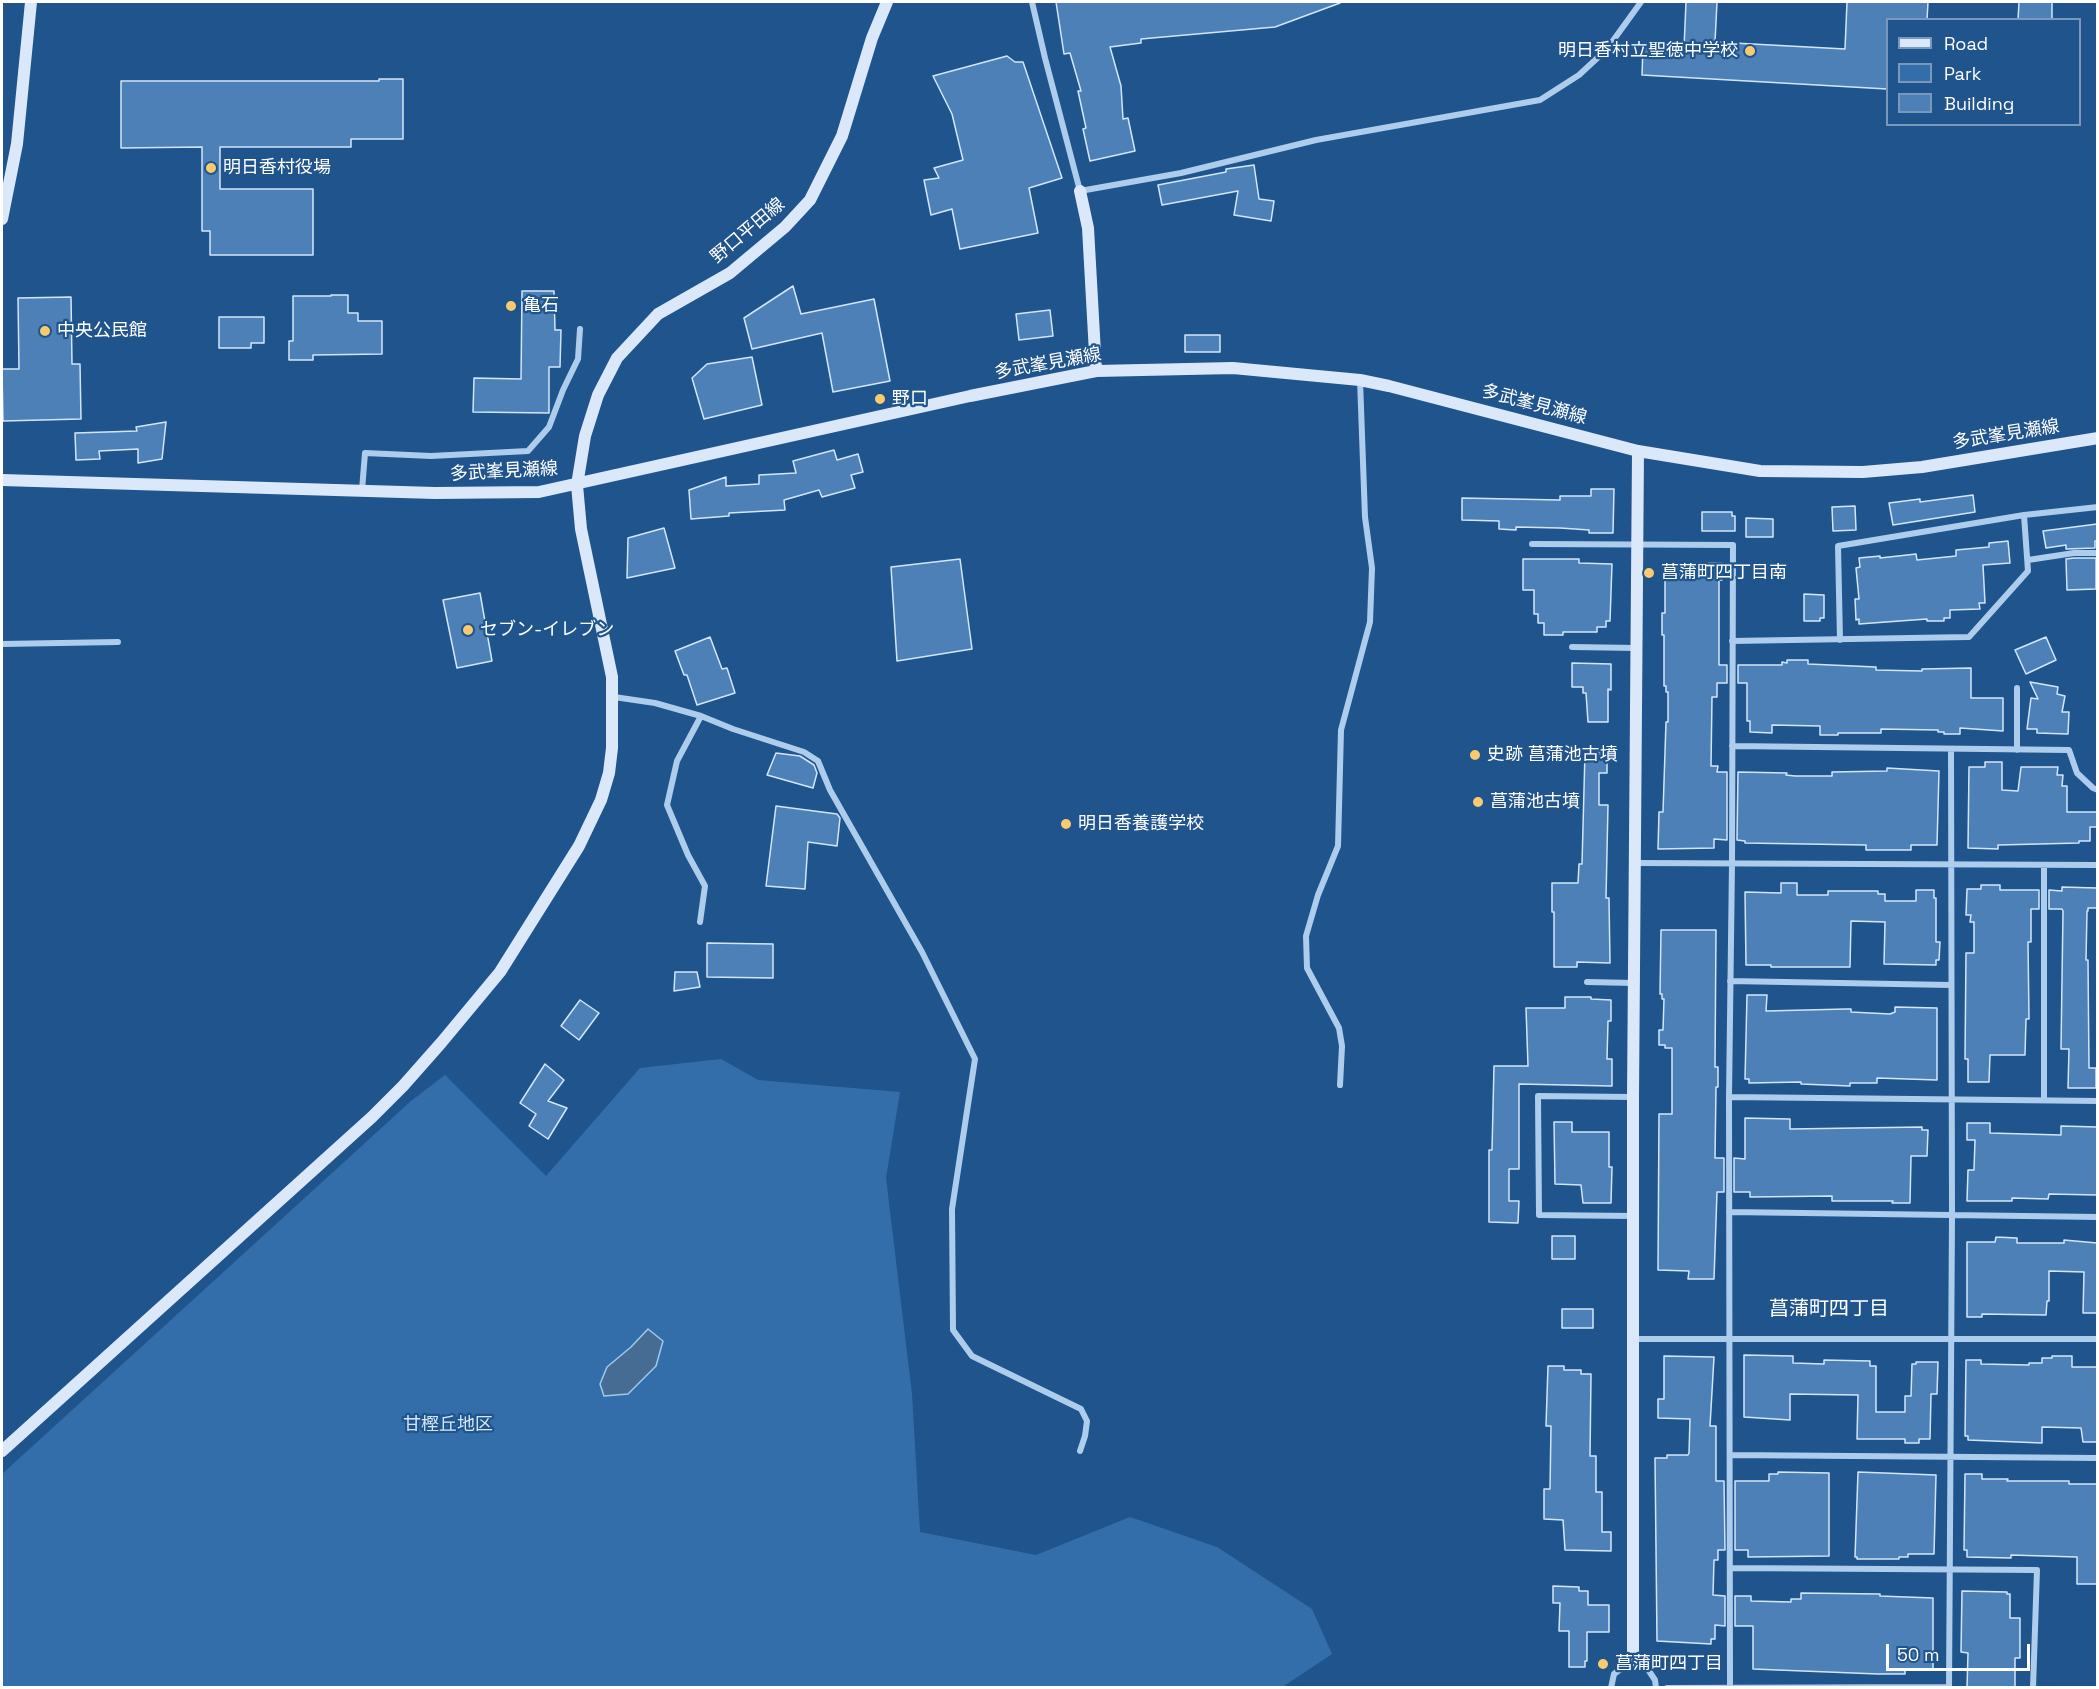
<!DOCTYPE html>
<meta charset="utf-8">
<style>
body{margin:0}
#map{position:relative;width:2099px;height:1689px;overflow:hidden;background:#20548d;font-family:"Space Grotesk",sans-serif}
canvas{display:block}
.frame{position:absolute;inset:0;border:3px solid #fff;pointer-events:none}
.legend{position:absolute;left:1886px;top:18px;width:195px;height:108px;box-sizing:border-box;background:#20548d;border:2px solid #7998bb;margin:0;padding:8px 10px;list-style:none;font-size:18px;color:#fff}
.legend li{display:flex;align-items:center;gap:12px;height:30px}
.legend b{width:30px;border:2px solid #7998bb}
.scale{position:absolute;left:1886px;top:1644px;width:144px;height:27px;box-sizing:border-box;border:3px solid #fff;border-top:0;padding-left:8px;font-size:18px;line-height:21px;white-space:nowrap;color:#fff;-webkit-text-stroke:4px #20548d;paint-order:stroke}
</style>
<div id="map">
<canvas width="2099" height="1689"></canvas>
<div class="frame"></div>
<ul class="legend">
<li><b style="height:8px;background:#dae8f9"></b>Road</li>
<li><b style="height:16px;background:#346eaa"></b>Park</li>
<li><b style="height:16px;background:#4d80b6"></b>Building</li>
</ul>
<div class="scale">50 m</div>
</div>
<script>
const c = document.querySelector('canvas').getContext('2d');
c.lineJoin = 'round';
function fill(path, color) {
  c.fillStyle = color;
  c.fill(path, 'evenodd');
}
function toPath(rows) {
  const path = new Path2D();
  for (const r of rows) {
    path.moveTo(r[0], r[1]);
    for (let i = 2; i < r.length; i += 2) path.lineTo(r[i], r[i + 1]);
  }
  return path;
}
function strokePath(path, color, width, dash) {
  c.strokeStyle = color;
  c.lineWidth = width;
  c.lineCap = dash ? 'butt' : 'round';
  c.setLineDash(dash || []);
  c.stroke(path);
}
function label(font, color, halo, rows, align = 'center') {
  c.font = font + ' "Space Grotesk","Noto Sans JP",sans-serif';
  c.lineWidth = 4.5;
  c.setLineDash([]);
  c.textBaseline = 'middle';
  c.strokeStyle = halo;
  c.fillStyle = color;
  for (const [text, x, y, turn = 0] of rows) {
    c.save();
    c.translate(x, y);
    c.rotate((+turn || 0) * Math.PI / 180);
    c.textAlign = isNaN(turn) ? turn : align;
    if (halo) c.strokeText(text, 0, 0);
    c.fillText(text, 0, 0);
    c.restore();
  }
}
fill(toPath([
 [721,1059,758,1080,900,1092,886,1178,912,1394,920,1532,1036,1555,1130,1517,1217,1547,1312,1609,1332,1654,1281,1688,2,1687,2,1474,411,1101,445,1075,546,1176,640,1068]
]), '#346eaa');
const water = toPath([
 [648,1329,663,1341,656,1366,628,1394,604,1396,600,1384,607,1367,631,1347,648,1329]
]);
fill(water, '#476c94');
strokePath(water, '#a1c8ed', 1.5);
const building = toPath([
 [1056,2,1340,2,1340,3,1275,27,1141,39,1141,43,1110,47,1121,86,1123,119,1128,118,1135,151,1090,161,1083,129,1086,128,1078,91,1081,91,1070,53,1064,54,1056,2],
 [1686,2,1717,2,1715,42,1845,49,1847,2,1928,2,1927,20,1887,20,1887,89,1642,75,1643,46,1684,48,1686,2],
 [2019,2,2052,2,2052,20,2018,20,2019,2],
 [1007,56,1015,62,1023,62,1062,178,1029,188,1038,233,960,249,952,209,931,215,924,180,939,178,934,168,963,160,952,114,933,76,1007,56],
 [379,79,403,79,403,139,351,139,351,147,220,147,220,189,313,189,313,255,210,255,210,231,202,231,202,147,121,148,121,81,379,81,379,79],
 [1254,165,1259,199,1274,201,1271,221,1234,215,1238,191,1162,205,1158,185,1226,172,1226,169,1254,165],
 [793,286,801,314,874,299,890,381,833,392,822,333,752,349,744,318,793,286],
 [522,291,554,291,555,330,561,330,560,367,549,367,549,413,473,412,474,378,521,379,522,291],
 [331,295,348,295,348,313,358,313,358,321,382,321,382,354,313,355,313,360,289,360,289,341,293,341,293,296,331,296,331,295],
 [71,297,72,364,80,364,81,419,3,421,2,369,19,369,18,298,71,297],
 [1050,310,1053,336,1019,340,1016,314,1050,310],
 [219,317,264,317,264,343,251,343,251,348,219,348,219,317],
 [1185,335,1220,335,1220,352,1185,352,1185,335],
 [752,357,762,405,704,419,692,378,707,364,752,357],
 [166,422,162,459,138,463,138,449,99,451,100,459,76,460,75,433,137,431,136,427,166,422],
 [834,450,837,460,858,454,863,472,851,475,855,488,822,497,819,490,784,500,785,510,729,513,729,516,691,519,689,490,726,477,726,486,759,484,759,475,796,473,793,461,834,450],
 [1591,489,1614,489,1613,533,1589,533,1589,530,1560,528,1516,527,1516,530,1499,529,1499,521,1462,520,1462,498,1560,500,1560,496,1591,496,1591,489],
 [1973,495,1975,512,1893,525,1889,503,1920,499,1920,502,1973,495],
 [1855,506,1856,530,1833,531,1832,507,1855,506],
 [1702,512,1732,512,1732,516,1735,516,1735,531,1702,531,1702,512],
 [1746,518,1773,519,1773,537,1746,537,1746,518],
 [2097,524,2097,541,2095,541,2095,548,2066,549,2066,545,2046,548,2043,531,2097,524],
 [664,528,675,568,627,578,628,538,664,528],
 [2008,541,2010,563,1983,565,1985,603,1979,603,1980,609,1950,610,1950,618,1944,618,1944,621,1927,621,1927,619,1859,624,1859,619,1856,620,1855,599,1859,599,1856,568,1860,567,1859,558,1880,556,1880,558,1916,554,1917,560,1956,556,1956,550,1989,547,1989,543,2008,541],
 [2074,558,2096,558,2096,589,2067,590,2066,559,2074,558],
 [960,559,972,649,897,661,891,567,960,559],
 [1523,559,1579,559,1579,563,1612,564,1610,621,1606,621,1606,627,1597,627,1597,632,1563,632,1563,635,1544,635,1544,623,1538,623,1538,614,1534,614,1534,590,1523,590,1523,559],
 [1722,563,1722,580,1719,580,1719,665,1727,665,1727,683,1717,683,1717,697,1712,697,1711,766,1718,766,1717,772,1727,772,1727,840,1714,839,1714,848,1658,849,1659,812,1663,812,1666,722,1668,722,1668,692,1666,692,1666,686,1664,686,1664,635,1662,635,1662,613,1665,613,1665,564,1722,563],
 [480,593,492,661,457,668,443,600,480,593],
 [1804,594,1824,595,1824,618,1820,618,1820,621,1804,621,1804,594],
 [710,637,722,669,727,668,735,693,697,705,687,675,684,675,675,651,710,637],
 [2046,637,2056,660,2026,674,2015,650,2046,637],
 [1787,660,1808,660,1808,664,1876,667,1876,670,1922,671,1922,669,1971,668,1971,698,2003,698,2003,731,1960,728,1960,734,1944,734,1944,732,1938,732,1938,730,1881,729,1881,733,1838,733,1838,735,1820,735,1820,726,1772,725,1772,733,1750,732,1750,721,1747,721,1747,683,1738,683,1738,665,1782,665,1782,662,1787,663,1787,660],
 [1572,663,1611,664,1611,690,1608,689,1608,722,1588,722,1586,693,1583,693,1583,687,1572,687,1572,663],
 [2030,682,2058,687,2057,694,2065,696,2062,712,2069,712,2068,734,2037,733,2037,729,2027,729,2031,698,2038,699,2030,682],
 [1585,752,1607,752,1607,773,1599,773,1599,805,1608,805,1606,898,1609,898,1610,963,1577,962,1577,967,1554,967,1554,912,1552,912,1552,883,1578,883,1579,864,1582,864,1585,752],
 [776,753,800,756,814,765,817,773,813,788,767,775,776,753],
 [1985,762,2002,762,2002,790,2018,791,2021,767,2058,767,2057,775,2063,775,2062,786,2067,786,2067,812,2097,812,2097,827,2090,827,2090,841,2079,841,2079,843,1998,845,1998,849,1968,848,1969,767,1985,767,1985,762],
 [1887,768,1939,771,1937,845,1911,845,1911,850,1866,850,1866,845,1745,843,1745,841,1737,840,1738,772,1787,773,1786,775,1795,776,1832,776,1832,772,1887,771,1887,768],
 [776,806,837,814,840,818,837,846,808,842,805,889,766,886,776,806],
 [1781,883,1797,883,1797,895,1828,895,1828,891,1878,891,1878,894,1885,894,1885,901,1916,901,1916,890,1934,890,1934,898,1936,898,1936,942,1940,942,1939,960,1936,960,1936,965,1884,964,1885,922,1851,921,1850,967,1771,967,1771,965,1746,965,1745,892,1781,893,1781,883],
 [1981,885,2000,885,2000,890,2039,890,2039,909,2031,909,2031,942,2028,942,2029,1019,2026,1019,2025,1055,1990,1055,1989,1082,1968,1082,1968,1059,1965,1059,1966,953,1974,953,1974,922,1970,922,1971,915,1966,915,1967,889,1981,889,1981,885],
 [2062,887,2097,888,2097,908,2088,908,2088,911,2087,911,2086,960,2088,960,2089,1068,2096,1068,2096,1088,2068,1088,2069,1049,2061,1049,2063,911,2062,909,2049,909,2049,890,2062,891,2062,887],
 [1661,930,1716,930,1715,1067,1718,1067,1718,1087,1716,1087,1715,1158,1724,1158,1724,1192,1717,1192,1714,1279,1688,1279,1689,1271,1658,1270,1659,1114,1672,1114,1672,1048,1665,1048,1665,1045,1659,1045,1659,1030,1663,1030,1664,999,1662,999,1662,994,1660,994,1661,930],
 [707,943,773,944,773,978,707,977,707,943],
 [675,972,697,972,700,987,674,991,675,972],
 [1747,995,1767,995,1766,1011,1846,1009,1851,1009,1851,1012,1890,1014,1895,1012,1895,1007,1937,1008,1937,1080,1877,1078,1877,1083,1850,1083,1850,1086,1801,1084,1801,1082,1749,1083,1749,1079,1745,1079,1747,995],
 [1565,997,1591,997,1591,999,1611,1000,1611,1021,1608,1021,1607,1059,1612,1059,1612,1086,1519,1084,1519,1169,1509,1169,1509,1201,1519,1201,1518,1223,1489,1222,1489,1150,1492,1150,1494,1066,1528,1066,1526,1008,1565,1008,1565,997],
 [580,1000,599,1013,579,1040,561,1026,580,1000],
 [545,1064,564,1080,548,1101,567,1108,548,1139,529,1126,536,1114,520,1103,545,1064],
 [1745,1118,1790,1119,1790,1129,1922,1127,1922,1130,1928,1130,1927,1156,1911,1156,1910,1203,1892,1203,1893,1201,1832,1201,1832,1196,1750,1197,1750,1192,1734,1192,1734,1158,1745,1159,1745,1118],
 [1554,1122,1572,1122,1572,1132,1609,1132,1609,1167,1612,1167,1611,1203,1583,1203,1581,1185,1555,1184,1554,1122],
 [1967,1123,1990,1123,1990,1133,2061,1135,2061,1126,2097,1127,2097,1195,2049,1194,2048,1199,2012,1198,2012,1201,1967,1201,1968,1170,1974,1170,1975,1140,1967,1140,1967,1123],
 [1552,1236,1575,1236,1575,1259,1552,1259,1552,1236],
 [1996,1237,2017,1238,2017,1243,2064,1243,2064,1240,2097,1243,2097,1313,2083,1313,2084,1272,2049,1271,2049,1301,2047,1301,2046,1315,1982,1314,1982,1317,1967,1317,1967,1242,1995,1242,1996,1237],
 [1562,1309,1593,1309,1593,1328,1562,1328,1562,1309],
 [1744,1355,1793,1356,1793,1363,1824,1364,1824,1360,1870,1361,1870,1366,1876,1366,1876,1412,1905,1412,1905,1396,1911,1396,1912,1364,1916,1364,1916,1362,1938,1362,1937,1394,1931,1394,1930,1439,1919,1439,1919,1443,1905,1443,1905,1439,1857,1439,1858,1395,1790,1394,1790,1420,1744,1417,1744,1355],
 [1664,1356,1714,1357,1710,1426,1716,1426,1716,1481,1724,1481,1725,1550,1718,1550,1718,1560,1714,1560,1713,1595,1725,1596,1725,1626,1715,1625,1715,1639,1711,1639,1711,1644,1657,1641,1655,1458,1667,1458,1667,1455,1688,1455,1689,1453,1690,1419,1658,1418,1658,1399,1664,1399,1664,1356],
 [2052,1356,2072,1356,2072,1367,2097,1367,2097,1442,2083,1442,2081,1428,2042,1427,2042,1443,1968,1440,1968,1436,1965,1436,1966,1360,1981,1360,1981,1364,2029,1365,2029,1363,2042,1363,2042,1358,2052,1358,2052,1356],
 [1548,1366,1564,1366,1564,1370,1581,1370,1581,1374,1591,1374,1590,1456,1596,1456,1596,1492,1602,1492,1602,1532,1611,1532,1611,1551,1565,1550,1563,1520,1544,1519,1544,1489,1550,1489,1551,1426,1546,1426,1548,1366],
 [1778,1472,1829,1473,1829,1556,1748,1557,1748,1550,1735,1550,1735,1481,1769,1481,1769,1474,1778,1474,1778,1472],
 [1858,1472,1936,1475,1934,1554,1908,1554,1908,1557,1899,1557,1899,1559,1857,1559,1857,1557,1855,1557,1858,1472],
 [1965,1474,1982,1474,1982,1479,2008,1479,2007,1481,2069,1481,2069,1484,2097,1484,2097,1584,2077,1584,2077,1557,2011,1555,2011,1558,1967,1557,1967,1550,1964,1550,1965,1474],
 [1553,1586,1579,1587,1579,1591,1588,1591,1588,1605,1609,1605,1609,1632,1587,1632,1587,1661,1585,1661,1585,1667,1569,1667,1569,1631,1559,1631,1560,1603,1553,1603,1553,1586],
 [1962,1591,2007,1592,2007,1594,2010,1594,2010,1618,2020,1618,2020,1658,2015,1658,2015,1688,1967,1688,1968,1653,1961,1652,1962,1591],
 [1801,1593,1880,1594,1880,1596,1933,1598,1933,1669,1905,1669,1905,1674,1878,1674,1753,1669,1753,1626,1735,1626,1735,1596,1751,1596,1751,1601,1791,1602,1791,1599,1801,1599,1801,1593]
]);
fill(building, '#4d80b6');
strokePath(building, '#d3e6f9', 1.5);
strokePath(toPath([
 [1032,2,1045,58,1080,191,1181,173,1316,140,1540,100,1579,75,1607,49,1641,2],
 [362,490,365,453,431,456,528,451,549,427,563,390,578,359,580,329],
 [1532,544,1733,545,1732,863,1729,1097,1730,1687],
 [2028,560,2074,553,2098,553],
 [1840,640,1838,546,2024,515,2098,507],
 [1732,641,1969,637,2028,571,2024,515],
 [2,644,118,642],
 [1572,647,1636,648],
 [2017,688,2017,750],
 [614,697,655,703,701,716,733,729,804,752,818,761,830,790,922,952,975,1059,952,1209,953,1330,972,1356,1081,1409,1087,1421,1085,1436,1080,1451],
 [1732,746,2069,750,2077,773,2093,788,2098,790],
 [1635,863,2098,865],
 [2044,865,2044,1100],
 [700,922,705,886,688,855,667,805,677,761,701,716],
 [1730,981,1950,985],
 [1587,982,1634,983],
 [1340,1085,1342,1046,1339,1028,1307,968,1306,936,1318,895,1338,846,1341,730,1370,622,1372,568,1365,517,1360,380],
 [1632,1097,1538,1096,1539,1215,1633,1216],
 [1729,1097,2098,1101],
 [1729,1212,2098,1217],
 [1633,1339,2098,1339],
 [1730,1455,2098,1458],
 [1731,1568,2037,1570,2033,1688],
 [1611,1688,1614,1674,1626,1665,1633,1663,1647,1668,1655,1680,1656,1688],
 [1667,1688,1949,1687],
 [1949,1688,1952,1216,1951,749]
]), '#aeccec', 6);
strokePath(toPath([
 [1080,191,1088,228,1096,371],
 [2,219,17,144,31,2],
 [2,480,435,493,539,492,970,396,1096,371,1233,368,1360,380,1389,386,1638,451,1760,471,1863,472,1922,467,2098,438],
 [2,1451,372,1117,403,1086,441,1043,500,972,579,846,601,800,609,773,612,748,612,677,581,529,577,485,585,436,598,395,617,358,658,314,730,273,785,227,810,200,842,136,872,38,887,2],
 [1633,1663,1633,1097,1638,451]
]), '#dae8f9', 12);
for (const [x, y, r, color] of [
 [1750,51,6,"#f9cb6e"],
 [211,168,6,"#f9cb6e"],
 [511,306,6,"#f9cb6e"],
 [45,331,6,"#f9cb6e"],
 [880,399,6,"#f9cb6e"],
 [1649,573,6,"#f9cb6e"],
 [468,630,6,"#f9cb6e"],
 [1475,755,6,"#f9cb6e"],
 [1478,802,6,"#f9cb6e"],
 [1066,824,6,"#f9cb6e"],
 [1603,1664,6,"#f9cb6e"]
]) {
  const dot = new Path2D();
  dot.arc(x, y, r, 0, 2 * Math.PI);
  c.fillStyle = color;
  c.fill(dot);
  strokePath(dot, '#20548d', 2);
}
label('18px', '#fff', '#20548d', [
 ["明日香村立聖徳中学校",1738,51,"right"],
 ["明日香村役場",223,168],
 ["亀石",523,306],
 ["中央公民館",57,331],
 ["野口",892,399],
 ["菖蒲町四丁目南",1661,573],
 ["セブン-イレブン",480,630],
 ["史跡 菖蒲池古墳",1487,755],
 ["菖蒲池古墳",1490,802],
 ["明日香養護学校",1078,824],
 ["菖蒲町四丁目",1615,1664]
], 'left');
label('18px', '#fff', '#20548d', [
 ["野口平田線",748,231,-40],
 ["多武峯見瀬線",1048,364,-10],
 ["多武峯見瀬線",1534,405,15],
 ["多武峯見瀬線",2006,435,-9],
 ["多武峯見瀬線",504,472,-3]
]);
label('18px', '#d3e6f9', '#20548d', [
 ["甘樫丘地区",448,1425]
]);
label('20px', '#fff', '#20548d', [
 ["菖蒲町四丁目",1829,1310]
]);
</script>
